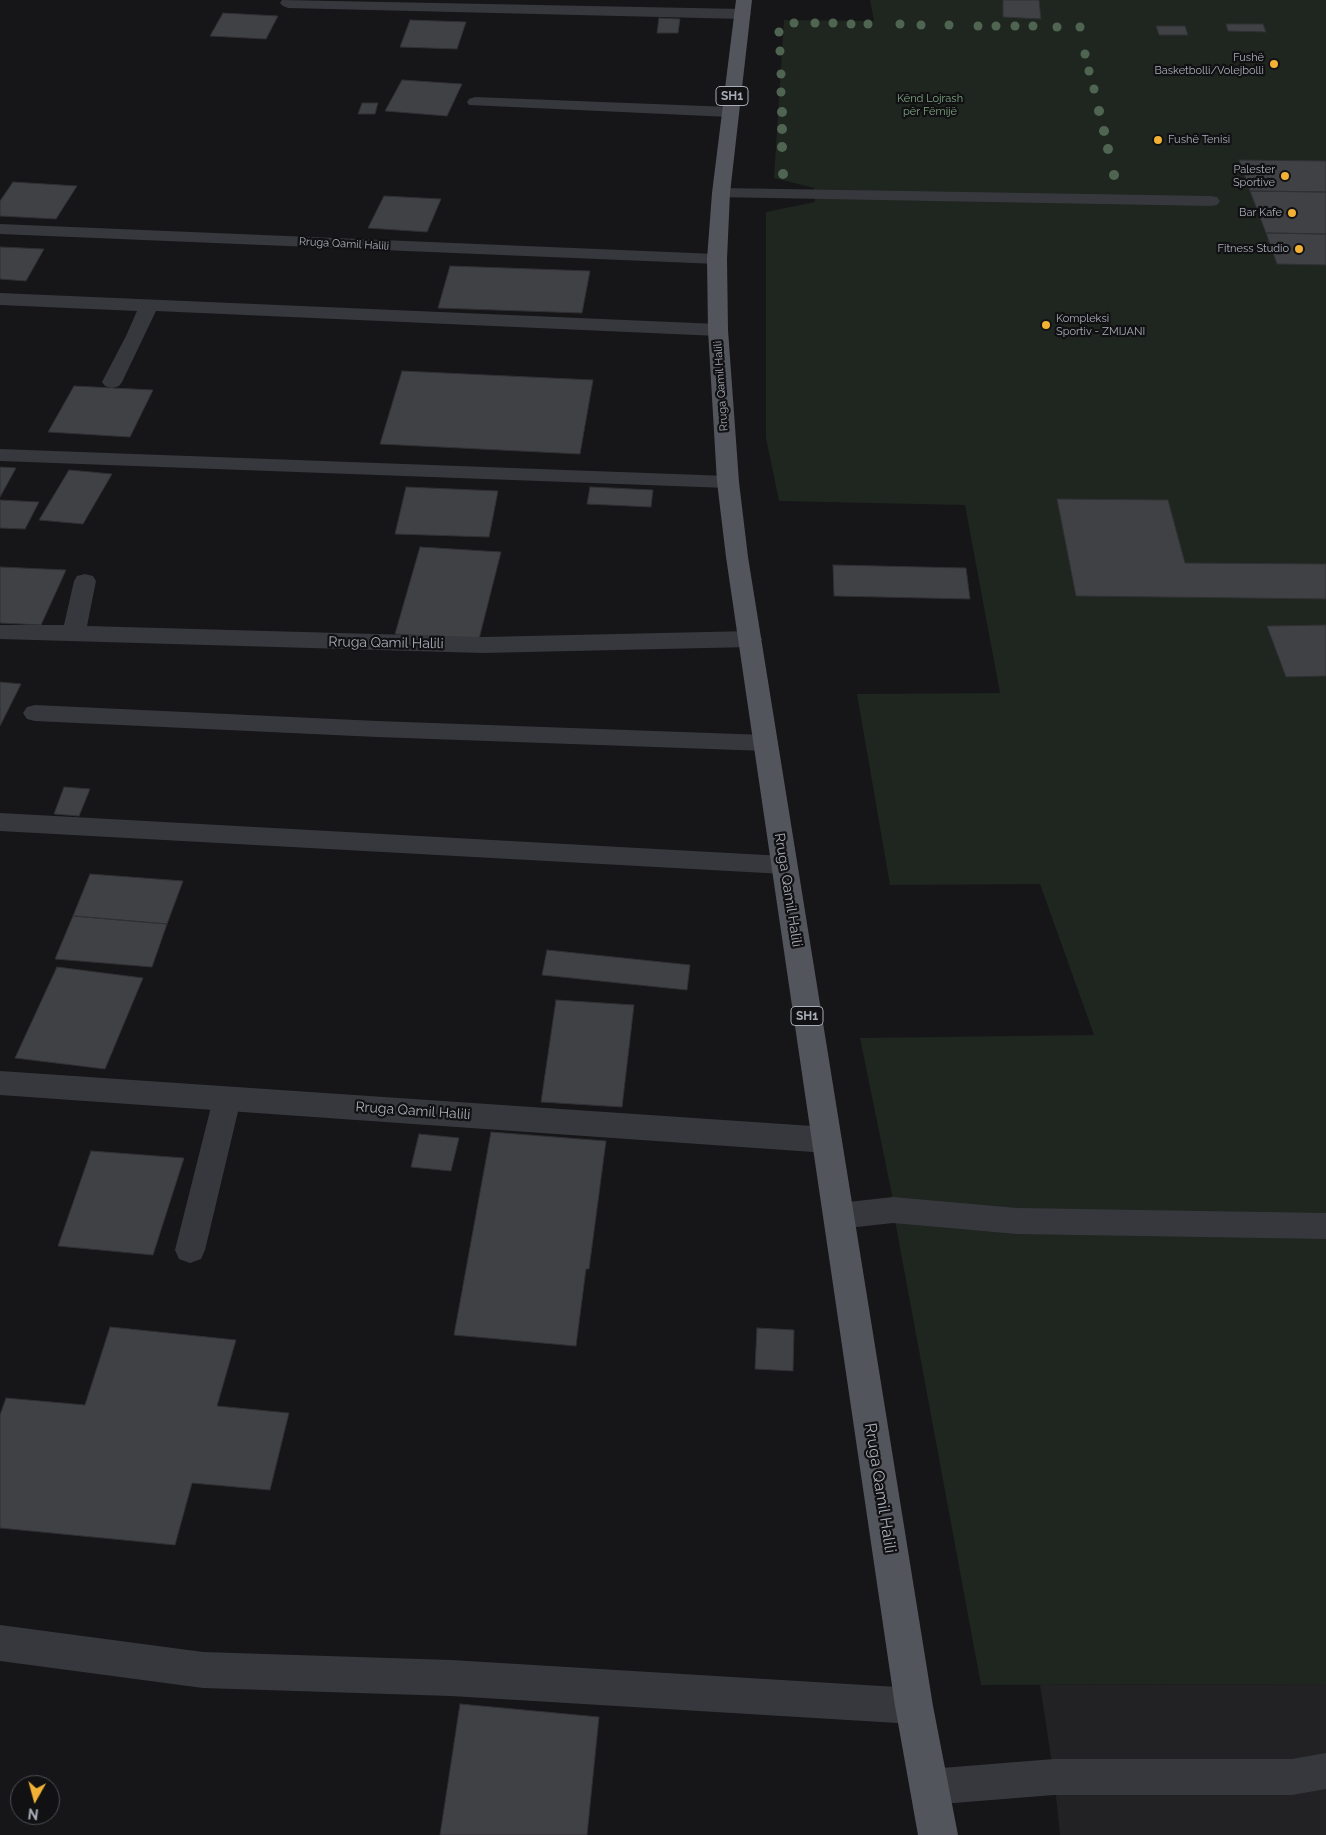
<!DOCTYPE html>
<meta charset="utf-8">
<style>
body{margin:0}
#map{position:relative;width:1326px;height:1835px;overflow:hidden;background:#161618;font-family:Raleway,sans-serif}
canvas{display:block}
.north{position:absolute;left:10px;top:1775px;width:50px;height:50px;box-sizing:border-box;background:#111113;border:1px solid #4d4f55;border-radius:50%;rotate:187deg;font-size:14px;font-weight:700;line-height:20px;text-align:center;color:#a8adb8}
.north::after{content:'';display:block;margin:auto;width:18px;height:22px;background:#f2b134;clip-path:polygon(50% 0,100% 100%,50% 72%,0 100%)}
</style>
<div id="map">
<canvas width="1326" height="1835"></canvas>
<div class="north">N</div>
</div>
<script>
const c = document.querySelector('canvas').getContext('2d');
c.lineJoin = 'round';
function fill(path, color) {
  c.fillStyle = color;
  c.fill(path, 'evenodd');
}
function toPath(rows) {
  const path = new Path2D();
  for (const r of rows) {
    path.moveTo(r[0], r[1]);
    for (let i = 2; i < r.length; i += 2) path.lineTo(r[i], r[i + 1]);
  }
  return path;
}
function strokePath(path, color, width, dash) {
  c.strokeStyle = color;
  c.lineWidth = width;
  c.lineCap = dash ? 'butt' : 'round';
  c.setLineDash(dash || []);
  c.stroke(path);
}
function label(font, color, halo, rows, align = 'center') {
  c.font = font + ' Raleway,sans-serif';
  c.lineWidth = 4.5;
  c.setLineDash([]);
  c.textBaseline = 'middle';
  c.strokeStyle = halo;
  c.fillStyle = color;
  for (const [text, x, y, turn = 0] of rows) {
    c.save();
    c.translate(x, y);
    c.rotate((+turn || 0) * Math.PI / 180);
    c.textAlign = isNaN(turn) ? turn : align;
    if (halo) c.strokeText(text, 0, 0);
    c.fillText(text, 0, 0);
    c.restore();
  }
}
fill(toPath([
 [1326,1684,1326,1835,1060,1835,1054,1777,1040,1685]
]), '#222225');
fill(toPath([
 [870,0,1326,0,1326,1686,1325,1684,981,1685,893,1210,892,1195,860,1038,1094,1035,1040,884,890,885,857,694,1000,693,965,505,779,501,766,438,766,212,815,202,814,188,774,178,784,20,874,21]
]), '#1e261f');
const building = toPath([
 [1003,0,1039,0,1041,19,1003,17,1003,0],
 [223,13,278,16,266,39,210,36,223,13],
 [659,18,680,19,678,33,657,33,659,18],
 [410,20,466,22,457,49,400,47,410,20],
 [1226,24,1263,24,1266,32,1228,31,1226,24],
 [1156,26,1185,26,1188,35,1159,35,1156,26],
 [402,80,462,84,447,116,385,111,402,80],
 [362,103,378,103,375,114,358,114,362,103],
 [1239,160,1326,161,1326,192,1250,191,1239,160],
 [13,182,77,186,56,219,0,216,0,201,13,182],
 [1250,191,1326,192,1326,234,1266,233,1250,191],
 [384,196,441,199,427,232,368,228,384,196],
 [1266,233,1326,234,1326,265,1277,264,1266,233],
 [0,247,44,249,26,281,0,279,0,247],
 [450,266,590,271,582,313,438,308,450,266],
 [402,371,593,380,580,454,380,444,402,371],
 [74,386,153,390,130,437,48,432,74,386],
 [0,467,16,468,0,497,0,467],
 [69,470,112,474,83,524,39,520,69,470],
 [406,487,498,491,489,537,395,534,406,487],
 [590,487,653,490,651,507,587,504,590,487],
 [1057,499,1168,500,1185,563,1326,564,1326,599,1076,596,1057,499],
 [0,500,39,502,25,529,0,528,0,500],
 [420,547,501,552,479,639,395,634,420,547],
 [833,565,966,568,970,599,834,596,833,565],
 [0,567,66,570,41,625,0,623,0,567],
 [1326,625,1326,676,1286,677,1267,626,1326,625],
 [0,682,21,684,0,726,0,682],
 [64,787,90,789,79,816,54,814,64,787],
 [90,874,183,881,167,924,73,916,90,874],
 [73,916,167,924,152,967,55,959,73,916],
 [547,950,690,965,687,990,542,975,547,950],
 [57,967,143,978,105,1069,15,1058,57,967],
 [556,1000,634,1005,622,1107,541,1102,556,1000],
 [491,1132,606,1141,589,1269,586,1269,576,1346,454,1335,491,1132],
 [419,1134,459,1138,451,1171,411,1167,419,1134],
 [91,1151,184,1158,153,1255,58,1246,91,1151],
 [110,1327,236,1340,217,1406,289,1413,270,1490,192,1483,175,1545,0,1528,0,1415,6,1398,85,1405,110,1327],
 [757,1328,794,1330,793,1371,755,1369,757,1328],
 [460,1704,599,1717,587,1835,440,1835,460,1704]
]);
fill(building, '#404145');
strokePath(building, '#303034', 1);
fill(toPath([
 [282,0,743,9,748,11,751,14,748,17,743,19,288,8,283,6,280,3,282,0],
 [475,97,730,107,736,108,738,112,736,116,730,117,469,105,467,102,469,99,475,97],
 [721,188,1211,196,1217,197,1220,201,1217,205,1211,206,715,197,712,193,715,189,721,188],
 [0,224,717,254,723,255,726,259,723,263,717,264,0,234,0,224],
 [0,293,718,324,725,326,728,330,725,334,718,336,156,311,122,382,119,386,112,388,105,386,102,382,126,336,137,311,0,305,0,293],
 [0,449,728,476,735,478,738,482,735,486,728,488,0,461,0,449],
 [85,574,93,576,96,581,87,626,483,637,751,631,759,634,762,639,759,644,751,647,483,653,0,639,0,625,64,625,74,581,77,576,85,574],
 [35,705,377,721,766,735,775,737,778,743,775,749,766,751,377,737,35,721,27,719,23,713,27,707,35,705],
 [0,813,784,856,793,858,797,865,793,872,784,874,0,831,0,813],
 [227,1087,237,1091,241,1099,205,1250,201,1259,190,1263,179,1259,175,1250,213,1099,217,1091,227,1087],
 [893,1197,1017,1208,1326,1213,1326,1239,1017,1234,893,1223,839,1229,828,1225,824,1216,828,1207,839,1203,893,1197],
 [0,1625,203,1652,451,1660,914,1688,927,1693,932,1706,927,1719,914,1724,451,1696,203,1688,0,1661,0,1625],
 [1326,1753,1326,1789,1292,1795,1054,1795,929,1805,916,1800,911,1787,916,1774,929,1769,1054,1759,1292,1759,1326,1753]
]), '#37383d');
fill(toPath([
 [0,1071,827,1127,838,1131,842,1140,838,1149,827,1153,0,1095,0,1071]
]), '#37383d');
fill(toPath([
 [736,0,752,0,730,193,727,259,728,330,739,482,748,557,933,1706,958,1835,918,1835,895,1706,726,557,717,482,708,330,707,259,712,193,736,0]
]), '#53555c');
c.fillStyle = '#506452';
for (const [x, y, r] of [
 [794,23,4.5],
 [815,23,4.5],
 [833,23,4.5],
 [851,24,4.5],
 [868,24,4.5],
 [900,24,4.5],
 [921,25,4.5],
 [949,25,4.5],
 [978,26,4.5],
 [996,26,4.5],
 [1015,26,4.5],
 [1033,26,4.5],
 [1057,27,4.5],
 [1080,27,4.5],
 [779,32,4.5],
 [780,51,4.5],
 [1085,54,4.5],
 [1089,71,4.5],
 [781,74,4.5],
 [1094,89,4.5],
 [781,92,4.5],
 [1099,111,5],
 [782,112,5],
 [782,129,5],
 [1104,131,5],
 [782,147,5],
 [1108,149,5],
 [783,174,5],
 [1114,175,5]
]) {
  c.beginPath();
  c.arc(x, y, r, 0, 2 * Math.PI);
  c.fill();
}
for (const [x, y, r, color] of [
 [1274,64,5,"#f2b134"],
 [1158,140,5,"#f2b134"],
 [1285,176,5,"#f2b134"],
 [1292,213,5,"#f2b134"],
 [1299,249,5,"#f2b134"],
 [1046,325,5,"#f2b134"]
]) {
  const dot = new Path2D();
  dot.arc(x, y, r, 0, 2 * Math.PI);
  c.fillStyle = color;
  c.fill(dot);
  strokePath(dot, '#111113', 2);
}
label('11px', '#a8adb8', '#111113', [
 ["Fushë",1264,58],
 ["Basketbolli/Volejbolli",1264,71],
 ["Fushë Tenisi",1168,140,"left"],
 ["Palester",1275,170],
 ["Sportive",1275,183],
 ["Bar Kafe",1282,213],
 ["Fitness Studio",1289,249],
 ["Kompleksi",1056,319,"left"],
 ["Sportiv - ZMIJANI",1056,332,"left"]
], 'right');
label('11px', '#7fa381', '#111113', [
 ["Kënd Lojrash",930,99],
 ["për Fëmijë",930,112]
]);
label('11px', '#a8adb8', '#111113', [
 ["Rruga Qamil Halili",344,244,3],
 ["Rruga Qamil Halili",721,386,-94]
]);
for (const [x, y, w] of [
 [732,96,32],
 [807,1016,32]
]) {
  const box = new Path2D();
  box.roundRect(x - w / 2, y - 9.5, w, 19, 4);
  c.fillStyle = '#111113';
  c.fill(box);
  strokePath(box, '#a8adb8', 1);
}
label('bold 12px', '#a8adb8', null, [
 ["SH1",732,96],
 ["SH1",807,1016]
]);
label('14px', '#a8adb8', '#111113', [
 ["Rruga Qamil Halili",386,643,1],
 ["Rruga Qamil Halili",788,890,81],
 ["Rruga Qamil Halili",413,1111,4]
]);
label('16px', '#a8adb8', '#111113', [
 ["Rruga Qamil Halili",880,1488,81]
]);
</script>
